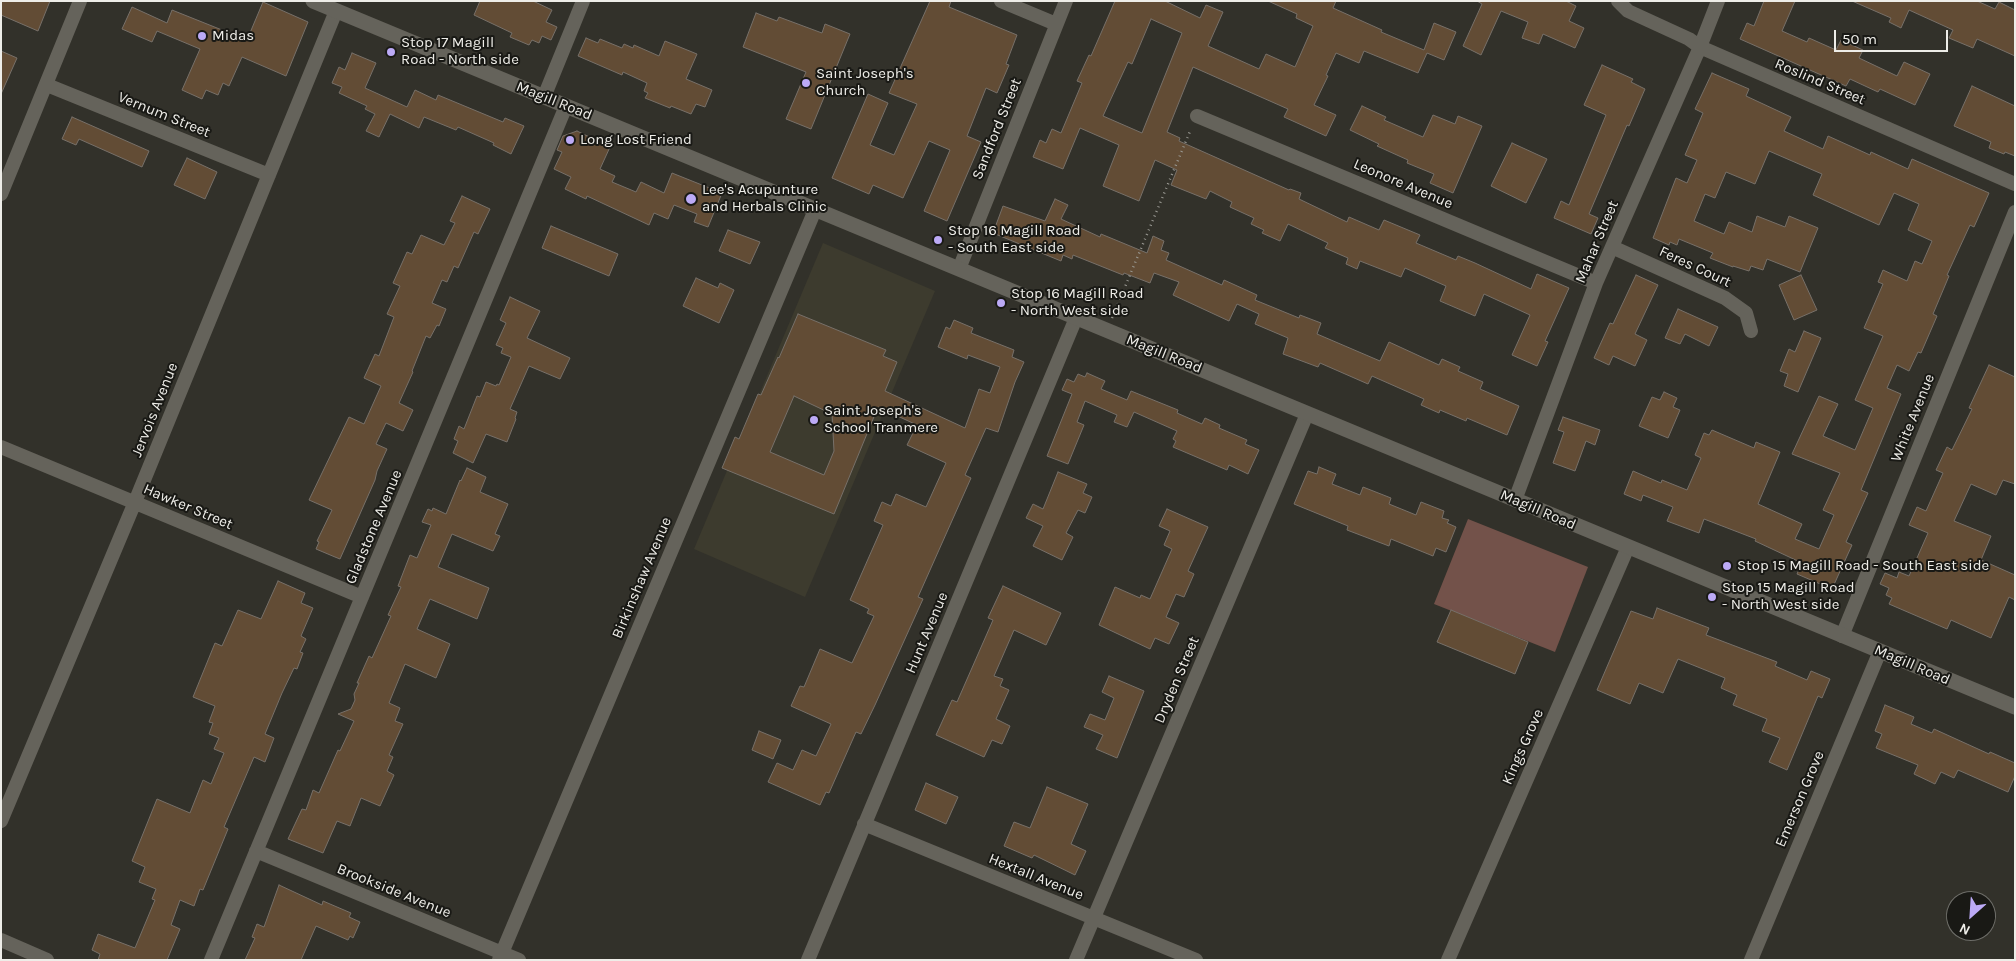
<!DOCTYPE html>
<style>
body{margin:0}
#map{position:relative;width:2016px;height:961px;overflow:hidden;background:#32312a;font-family:Karla,sans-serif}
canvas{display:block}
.frame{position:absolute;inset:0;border:2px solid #eeede8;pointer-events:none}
.north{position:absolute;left:1946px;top:891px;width:50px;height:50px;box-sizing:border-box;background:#191915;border:1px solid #6e6e69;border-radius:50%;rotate:206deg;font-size:14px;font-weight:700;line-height:20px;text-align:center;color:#eeede8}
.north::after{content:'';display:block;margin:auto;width:18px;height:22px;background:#bcaaf6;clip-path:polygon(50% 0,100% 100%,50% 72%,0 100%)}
.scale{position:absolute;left:1834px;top:30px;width:114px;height:22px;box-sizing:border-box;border:2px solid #eeede8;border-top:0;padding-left:6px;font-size:15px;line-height:18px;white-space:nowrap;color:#eeede8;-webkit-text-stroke:4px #191915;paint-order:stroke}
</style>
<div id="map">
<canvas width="2016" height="961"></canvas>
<div class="frame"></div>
<div class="north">N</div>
<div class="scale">50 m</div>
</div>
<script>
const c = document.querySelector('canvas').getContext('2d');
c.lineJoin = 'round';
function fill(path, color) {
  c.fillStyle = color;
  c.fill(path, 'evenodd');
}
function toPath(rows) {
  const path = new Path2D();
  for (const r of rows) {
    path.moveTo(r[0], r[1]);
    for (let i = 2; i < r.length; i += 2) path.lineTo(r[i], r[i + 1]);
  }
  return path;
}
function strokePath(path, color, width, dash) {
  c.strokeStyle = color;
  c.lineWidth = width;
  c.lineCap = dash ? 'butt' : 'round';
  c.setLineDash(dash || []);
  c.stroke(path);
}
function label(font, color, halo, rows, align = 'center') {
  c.font = font + ' Karla,sans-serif';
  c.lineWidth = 4;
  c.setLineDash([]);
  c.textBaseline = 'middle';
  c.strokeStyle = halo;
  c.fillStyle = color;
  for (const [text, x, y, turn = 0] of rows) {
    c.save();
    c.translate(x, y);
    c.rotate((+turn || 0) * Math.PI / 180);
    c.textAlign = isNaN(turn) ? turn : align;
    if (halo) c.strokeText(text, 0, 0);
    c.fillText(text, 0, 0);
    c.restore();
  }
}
fill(toPath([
 [823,243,935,291,805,597,694,549]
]), '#3d3b2e');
fill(toPath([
 [1468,519,1588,567,1555,652,1434,604]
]), '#73524a');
const building = toPath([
 [1,1,50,1,38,31,1,15,1,1],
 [480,1,533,1,552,10,546,22,557,27,551,40,542,36,539,43,532,40,529,45,510,37,512,33,474,15,480,1],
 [930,1,951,1,949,7,1017,35,1006,64,1009,65,997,93,986,88,967,136,981,142,947,221,924,211,950,150,929,141,903,198,873,185,869,194,832,178,868,94,888,103,870,145,894,155,917,104,889,93,930,1],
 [1115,1,1165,1,1200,18,1206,5,1223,12,1208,46,1259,69,1266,54,1295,67,1313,26,1296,18,1297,14,1268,1,1336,1,1333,8,1382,30,1381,32,1424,50,1434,23,1456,32,1444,60,1427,53,1418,73,1364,51,1359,63,1336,53,1326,75,1328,76,1314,105,1336,115,1326,136,1284,117,1288,109,1193,67,1167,132,1180,138,1179,141,1289,190,1290,189,1301,193,1299,199,1347,222,1349,217,1379,230,1384,220,1420,235,1416,243,1456,260,1458,256,1475,263,1531,289,1537,274,1569,288,1545,341,1548,342,1537,366,1512,355,1530,315,1484,294,1475,316,1440,301,1446,286,1405,268,1401,277,1360,261,1357,269,1346,264,1348,258,1325,248,1328,243,1288,224,1280,241,1262,233,1264,230,1251,224,1254,218,1230,207,1232,202,1210,191,1206,199,1171,185,1177,170,1155,160,1139,201,1103,186,1119,145,1080,128,1063,169,1033,157,1040,140,1046,143,1052,129,1061,133,1082,83,1077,81,1089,55,1091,56,1115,1],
 [1151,19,1182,33,1142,133,1103,116,1128,62,1132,64,1151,19],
 [1477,1,1566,1,1576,6,1569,21,1584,28,1575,48,1543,34,1539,44,1522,38,1528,22,1501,11,1481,55,1463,46,1482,4,1477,1],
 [1764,1,1795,1,1782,31,1807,42,1809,38,1836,50,1841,40,1863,50,1859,58,1897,76,1904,62,1930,74,1915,105,1880,89,1878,92,1850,79,1846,86,1740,39,1747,23,1754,26,1764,1],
 [1852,1,1977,1,1995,9,1999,2,2015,10,2015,56,1977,39,1973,48,1949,38,1953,30,1909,10,1901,28,1889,22,1891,18,1852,1],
 [263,2,308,22,286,76,242,57,229,86,223,83,218,95,206,90,202,99,182,90,200,49,157,31,152,42,122,29,132,7,167,23,172,10,247,40,263,2],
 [756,13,777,21,779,17,822,33,825,24,850,34,811,129,786,119,806,72,743,47,756,13],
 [586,38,598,43,600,39,622,48,624,44,633,48,634,45,659,56,665,41,697,54,686,79,712,90,705,107,696,104,691,114,671,106,670,108,645,98,648,93,644,91,647,83,623,72,622,75,578,56,586,38],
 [1,51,17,58,1,94,1,51],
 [352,53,376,63,365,88,407,107,415,90,436,100,438,95,503,122,505,118,524,126,511,154,493,145,494,143,458,127,456,130,424,117,419,128,390,114,379,137,366,131,375,114,365,109,367,106,339,93,342,87,332,83,339,67,345,70,352,53],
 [1602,65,1633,79,1631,82,1645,89,1629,126,1627,125,1589,214,1598,218,1591,234,1554,218,1561,201,1569,205,1606,115,1584,105,1602,65],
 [1712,73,1749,89,1746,96,1791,117,1784,131,1823,149,1828,136,1870,155,1871,152,1908,169,1912,159,1989,193,1974,227,1970,225,1947,275,1949,276,1933,314,1937,316,1921,353,1918,352,1909,371,1897,365,1887,388,1901,394,1861,490,1868,493,1846,542,1852,545,1832,589,1797,574,1802,563,1755,541,1756,539,1704,519,1699,533,1667,521,1673,507,1643,495,1641,501,1624,494,1633,471,1661,483,1662,480,1687,490,1701,458,1695,455,1704,433,1709,435,1712,430,1754,448,1756,442,1780,452,1758,504,1802,524,1795,539,1819,549,1834,515,1823,510,1840,473,1792,454,1819,396,1838,404,1823,436,1855,450,1873,408,1855,400,1883,336,1864,328,1883,284,1878,282,1883,270,1907,281,1915,261,1922,264,1932,241,1908,230,1919,204,1894,193,1879,225,1813,195,1822,174,1769,151,1755,184,1726,172,1715,198,1705,194,1694,221,1724,234,1729,222,1752,232,1757,216,1785,227,1789,216,1818,228,1800,272,1767,259,1763,270,1751,266,1749,271,1733,266,1733,267,1710,258,1713,253,1679,239,1677,245,1670,242,1669,245,1653,238,1676,178,1687,183,1697,160,1685,155,1703,113,1695,109,1712,73],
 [1972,86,2015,106,2015,156,2005,152,2004,154,1989,148,1991,142,1954,126,1972,86],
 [1362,106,1386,117,1384,120,1423,137,1433,115,1455,124,1458,116,1482,126,1453,193,1430,183,1434,174,1407,163,1408,160,1377,146,1379,144,1350,130,1362,106],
 [72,117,149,151,142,167,79,139,76,145,62,139,72,117],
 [577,131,610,147,600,169,615,176,612,182,636,192,641,182,664,193,672,173,722,193,708,227,694,222,697,214,674,205,668,219,654,213,649,225,587,196,586,199,565,189,571,177,554,169,562,152,557,150,563,136,577,131],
 [1512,143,1547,159,1526,203,1491,186,1512,143],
 [187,158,217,172,205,199,174,185,187,158],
 [462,196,490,209,478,234,474,232,458,268,454,266,447,282,442,280,432,303,446,309,439,326,437,325,430,338,426,336,412,371,413,372,399,403,413,410,403,431,386,423,376,444,387,449,377,471,375,480,340,559,335,557,316,549,319,542,317,541,332,510,309,500,349,417,364,424,381,386,364,378,375,354,379,356,394,317,387,314,400,286,393,283,407,252,412,254,421,235,444,245,455,223,450,221,462,196],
 [1055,199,1068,205,1061,219,1100,237,1101,234,1147,253,1153,236,1164,241,1161,250,1169,253,1166,260,1222,285,1224,280,1257,295,1255,300,1299,318,1300,315,1321,323,1317,334,1380,361,1389,342,1439,365,1442,359,1460,367,1458,371,1483,382,1480,389,1519,406,1507,435,1467,418,1466,421,1440,410,1439,413,1421,405,1424,399,1372,376,1368,384,1320,363,1318,367,1283,354,1288,338,1255,324,1259,314,1237,304,1229,321,1173,295,1179,282,1154,273,1150,283,1124,273,1123,275,1073,255,1072,259,1063,255,1061,261,993,233,1003,206,1045,221,1055,199],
 [551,226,618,254,609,276,542,248,551,226],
 [728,230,760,242,750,264,719,251,728,230],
 [1636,275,1658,285,1635,334,1647,340,1635,366,1613,356,1609,365,1594,358,1610,323,1613,324,1636,275],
 [1801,275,1817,310,1794,320,1779,285,1801,275],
 [696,278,718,288,720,283,734,290,719,323,683,306,696,278],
 [510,297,540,311,527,338,570,358,560,379,529,366,510,409,517,412,515,418,516,419,507,442,486,434,473,463,453,453,458,441,454,439,459,426,464,429,477,396,480,397,486,382,496,386,497,384,499,385,511,357,501,353,503,348,496,345,506,323,500,320,510,297],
 [1678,309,1718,327,1709,346,1685,334,1680,344,1665,338,1678,309],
 [798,314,886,350,883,356,897,362,885,391,965,428,979,389,990,393,1000,367,968,355,967,359,938,347,946,327,950,329,954,320,973,328,971,333,1014,350,1012,357,1024,362,1015,382,998,432,986,428,965,475,971,478,918,597,923,599,875,705,861,734,856,732,829,793,826,792,820,805,768,782,777,763,793,770,802,750,816,756,831,724,791,706,800,686,804,687,820,649,852,663,874,616,867,613,869,609,850,600,883,525,874,521,882,502,891,506,896,494,926,507,946,463,907,445,917,425,878,407,834,514,722,468,735,437,739,439,758,394,761,395,778,357,779,358,798,314],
 [794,396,832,414,834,451,824,475,770,452,794,396],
 [1804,331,1821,338,1798,392,1784,386,1788,374,1780,371,1789,349,1795,352,1804,331],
 [1989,365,2015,377,2015,484,2003,480,1996,495,1971,484,1954,521,1991,536,1981,560,2015,575,2015,600,2009,597,1991,638,1951,620,1947,629,1889,604,1892,598,1886,595,1889,588,1880,584,1885,573,1897,578,1899,572,1909,576,1928,533,1909,525,1917,507,1926,511,1943,473,1936,470,1947,447,1952,450,1972,409,1969,408,1989,365],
 [1087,373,1105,381,1101,389,1127,400,1131,391,1178,410,1177,413,1202,424,1205,418,1220,425,1219,428,1247,440,1245,444,1259,450,1248,474,1229,465,1227,470,1173,447,1176,441,1173,439,1177,431,1134,412,1127,427,1114,422,1117,415,1085,401,1077,422,1084,425,1068,464,1047,456,1072,394,1062,390,1067,379,1074,382,1078,374,1085,377,1087,373],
 [1664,392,1677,398,1673,407,1680,410,1668,438,1639,426,1652,397,1660,400,1664,392],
 [1563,417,1600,430,1595,445,1586,441,1575,471,1553,463,1564,432,1558,430,1563,417],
 [1319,467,1336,474,1332,484,1360,495,1363,487,1391,498,1389,504,1416,515,1421,502,1444,511,1442,518,1449,520,1447,523,1456,527,1446,552,1436,548,1433,556,1391,539,1389,546,1347,530,1348,526,1294,504,1308,471,1317,474,1319,467],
 [467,468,486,477,480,492,508,504,495,534,500,536,493,551,452,534,438,567,489,588,477,619,430,599,417,629,450,644,436,678,405,664,389,703,400,708,395,721,403,724,389,755,393,757,387,771,394,775,380,806,361,798,350,826,337,821,323,853,288,839,302,809,306,810,313,790,319,793,338,750,340,751,354,721,338,714,351,709,355,700,354,694,359,683,357,683,369,656,372,658,391,616,388,615,401,587,398,586,410,555,417,558,431,525,422,522,428,509,432,511,433,508,446,514,460,480,461,481,467,468],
 [1058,472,1087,484,1083,493,1092,497,1085,513,1078,510,1066,533,1073,537,1062,560,1033,546,1043,526,1026,518,1033,504,1043,509,1058,472],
 [1167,509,1208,527,1188,571,1194,574,1184,597,1176,594,1166,617,1179,623,1169,644,1155,638,1150,649,1099,625,1115,587,1140,598,1141,595,1150,599,1172,549,1164,545,1170,531,1159,526,1167,509],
 [278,581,305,593,301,603,313,608,301,636,306,639,300,652,303,653,297,669,294,668,282,693,265,734,274,738,265,762,254,757,224,827,228,829,203,890,200,889,194,906,180,900,171,925,180,929,167,960,98,960,100,954,92,950,98,934,135,948,155,900,152,899,156,889,139,882,145,867,132,861,157,799,190,813,203,780,211,784,224,753,214,749,219,738,209,734,213,723,209,722,215,706,193,697,215,643,222,646,238,610,261,619,278,581],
 [1003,586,1061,613,1046,645,1014,630,994,676,1003,679,1000,686,1009,690,996,719,1010,726,1002,744,992,740,984,757,936,735,952,700,957,702,993,620,988,618,1003,586],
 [1657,608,1709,628,1706,635,1777,662,1775,666,1807,680,1811,671,1830,679,1822,698,1818,696,1787,770,1769,762,1780,738,1762,731,1767,719,1733,705,1737,695,1721,688,1725,678,1678,659,1663,693,1639,683,1630,704,1597,690,1631,611,1653,619,1657,608],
 [1451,610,1528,642,1515,674,1437,642,1451,610],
 [1109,676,1144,691,1117,758,1096,749,1103,735,1084,727,1090,714,1105,720,1114,698,1102,692,1109,676],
 [1885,705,1914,717,1911,724,1932,733,1934,729,1989,754,1990,752,2015,763,2015,776,2008,792,1958,770,1954,778,1941,772,1935,784,1914,774,1918,765,1876,748,1882,734,1875,731,1885,705],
 [759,731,781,740,773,759,752,750,759,731],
 [926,783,958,797,946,824,915,810,926,783],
 [1047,787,1088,804,1071,844,1086,851,1075,875,1034,855,1032,858,1004,846,1014,822,1030,828,1047,787],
 [279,885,322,905,323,901,351,913,349,917,360,922,353,938,350,936,348,940,316,926,301,960,245,960,255,938,252,937,257,924,264,927,279,885]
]);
fill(building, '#624c35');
strokePath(building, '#777069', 1);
strokePath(toPath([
 [1112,318,1191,129]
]), '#999892', 2.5, [1, 4]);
strokePath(toPath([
 [1001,1,1056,24],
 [1618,1,1628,11,1689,39,1700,47,2015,184],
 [47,85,269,175],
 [544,97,583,1],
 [1197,116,1596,283],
 [1,194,80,1],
 [1612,247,1725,298,1746,313,1751,331],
 [959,269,1066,1],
 [1,447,362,597],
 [1515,500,1596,283,1700,47,1718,1],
 [1842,636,2015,212],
 [1,821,135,502,336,11],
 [864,824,1196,960],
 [256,851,519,960],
 [1,940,47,960],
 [211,960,566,106],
 [499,960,815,210],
 [808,960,1076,318],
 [1076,960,1307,414],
 [1448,960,1628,547],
 [1751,960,1880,651]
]), '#65635b', 14);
strokePath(toPath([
 [313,1,2015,707]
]), '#65635b', 15);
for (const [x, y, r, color] of [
 [202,36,5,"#bcaaf6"],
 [391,52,5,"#bcaaf6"],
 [806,83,5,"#bcaaf6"],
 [570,140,5,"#bcaaf6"],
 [691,199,6,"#bcaaf6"],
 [938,240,5,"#bcaaf6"],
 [1001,303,5,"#bcaaf6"],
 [814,420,5,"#bcaaf6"],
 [1727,566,5,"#bcaaf6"],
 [1712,597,5,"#bcaaf6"]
]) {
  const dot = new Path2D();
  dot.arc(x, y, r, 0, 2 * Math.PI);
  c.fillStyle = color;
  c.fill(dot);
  strokePath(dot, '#191915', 2);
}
label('15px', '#eeede8', '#191915', [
 ["Midas",212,36],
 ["Stop 17 Magill",401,43],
 ["Road - North side",401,60],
 ["Saint Joseph's",816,74],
 ["Church",816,91],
 ["Long Lost Friend",580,140],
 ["Lee's Acupunture",702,190],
 ["and Herbals Clinic",702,207],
 ["Stop 16 Magill Road",948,231],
 ["- South East side",948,248],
 ["Stop 16 Magill Road",1011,294],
 ["- North West side",1011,311],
 ["Saint Joseph's",824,411],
 ["School Tranmere",824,428],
 ["Stop 15 Magill Road - South East side",1737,566],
 ["Stop 15 Magill Road",1722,588],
 ["- North West side",1722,605]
], 'left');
label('15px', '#eeede8', '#191915', [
 ["Roslind Street",1820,82,23],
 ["Magill Road",554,101,22],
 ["Vernum Street",164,115,22],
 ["Sandford Street",997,129,-68],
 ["Leonore Avenue",1403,184,23],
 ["Mahar Street",1597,242,-67],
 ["Feres Court",1695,267,25],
 ["Magill Road",1164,354,22],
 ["Jervois Avenue",155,410,-68],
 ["White Avenue",1913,418,-68],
 ["Hawker Street",188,507,23],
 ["Magill Road",1538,510,23],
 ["Gladstone Avenue",374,527,-67],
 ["Birkinshaw Avenue",642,578,-67],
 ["Hunt Avenue",927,633,-67],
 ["Magill Road",1912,665,23],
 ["Dryden Street",1177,680,-67],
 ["Kings Grove",1523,747,-66],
 ["Emerson Grove",1800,799,-67],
 ["Hextall Avenue",1036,877,22],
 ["Brookside Avenue",394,891,22]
]);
</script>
